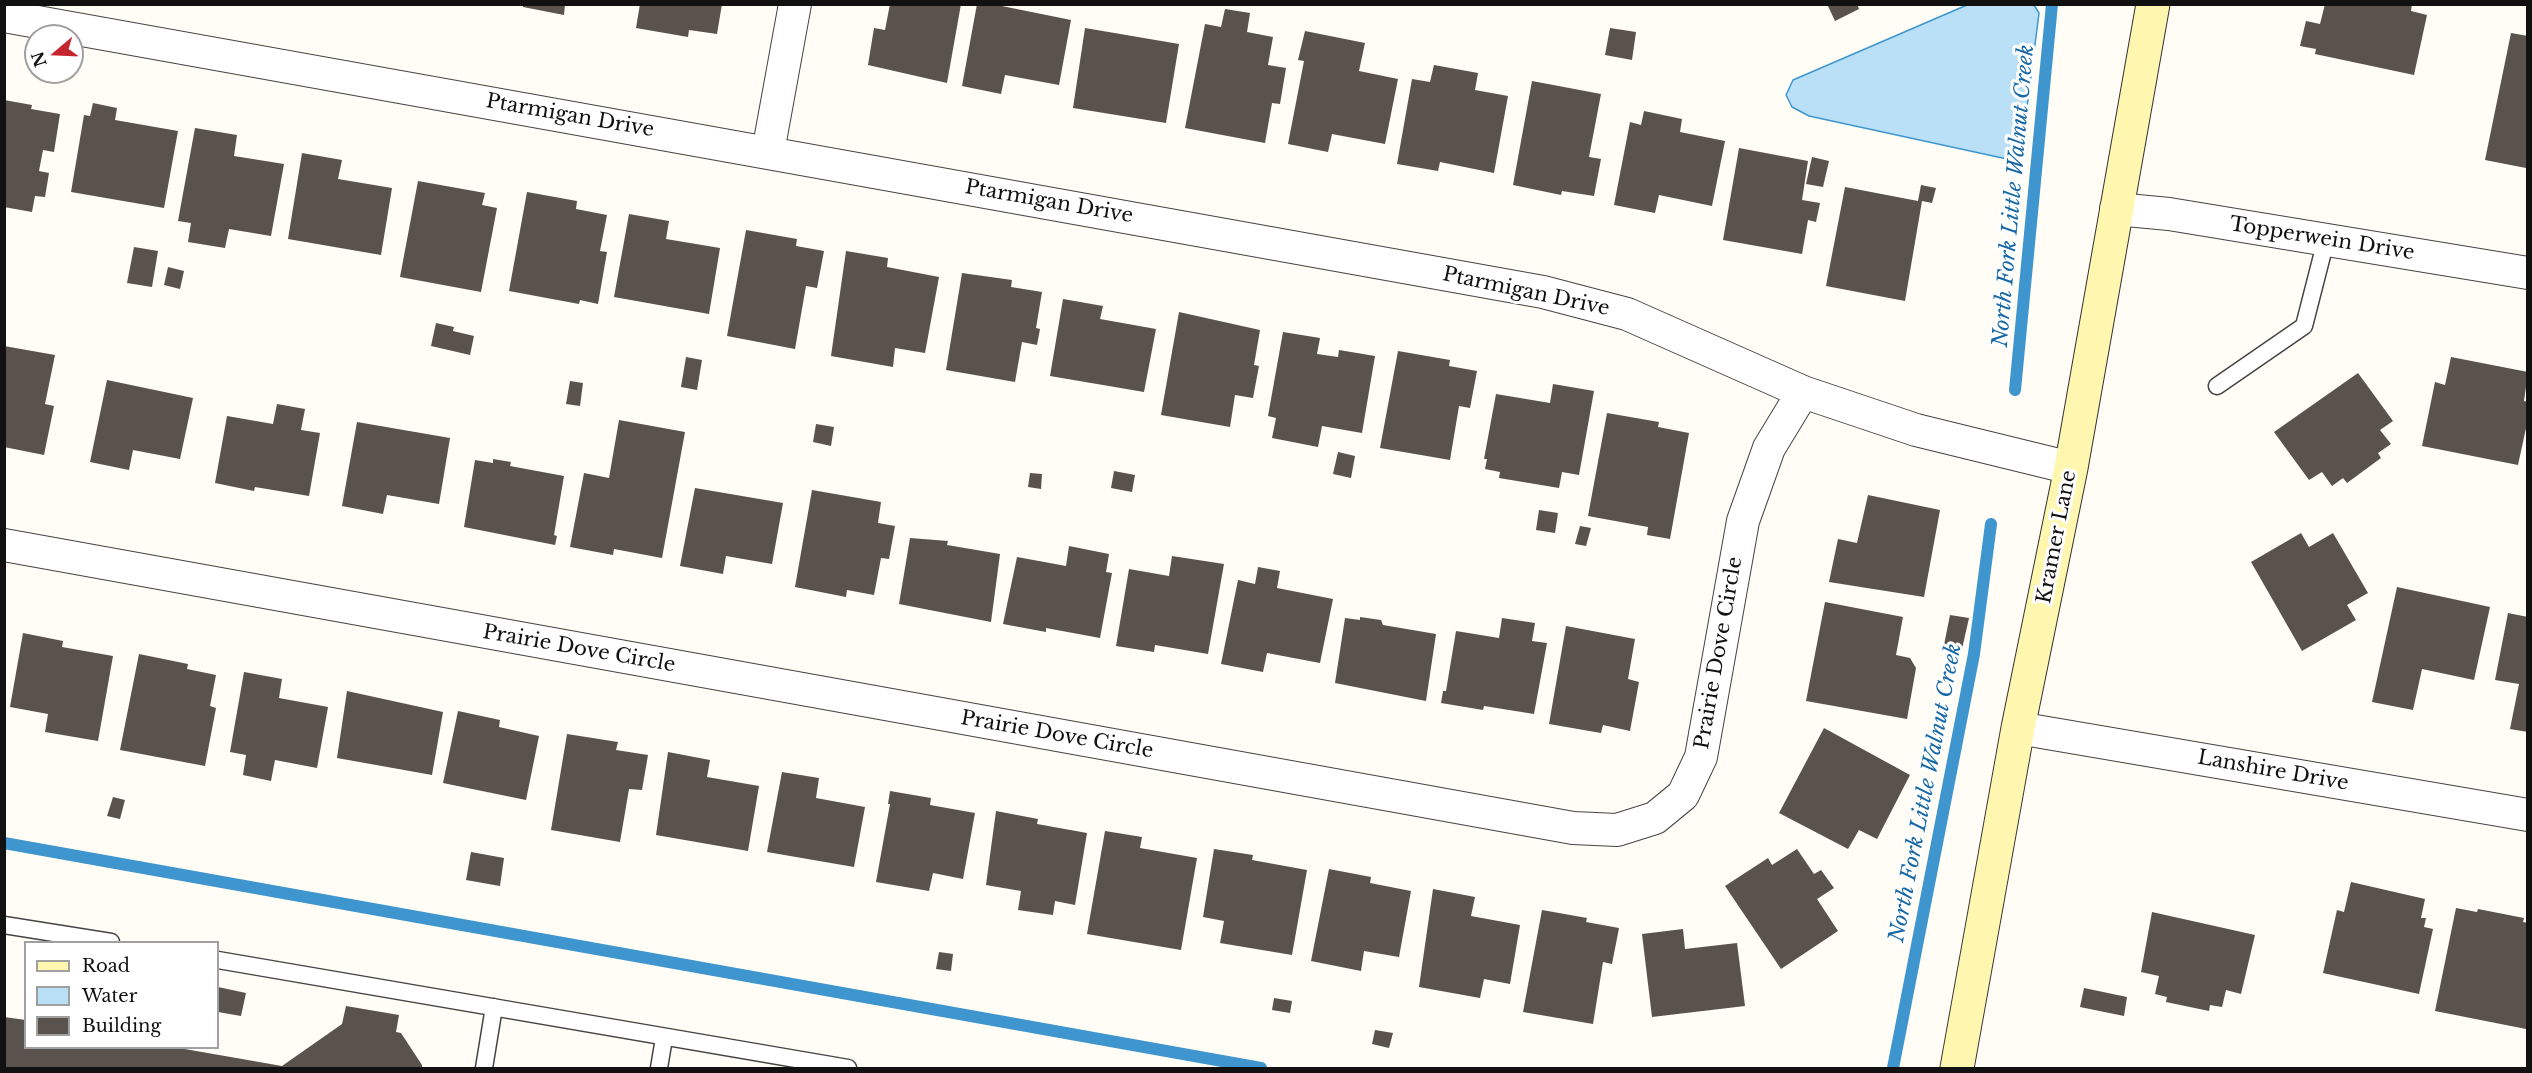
<!DOCTYPE html>
<style>
body{margin:0}
#map{position:relative;width:2532px;height:1073px;overflow:hidden;background:#fffdf5;font-family:"Libre Baskerville",serif}
canvas{display:block}
.frame{position:absolute;inset:0;border:6px solid #111;pointer-events:none}
.legend{position:absolute;left:24px;top:941px;width:195px;height:108px;box-sizing:border-box;background:#fff;border:2px solid #a0a0a0;margin:0;padding:8px 10px;list-style:none;font-size:18px;color:#111}
.legend li{display:flex;align-items:center;gap:12px;height:30px}
.legend b{width:30px;border:2px solid #a0a0a0}
.north{position:absolute;left:24px;top:24px;width:60px;height:60px;box-sizing:border-box;background:#fff;border:2px solid #a0a0a0;border-radius:50%;rotate:251deg;font-size:16px;font-weight:700;line-height:24px;text-align:center;color:#111}
.north::after{content:'';display:block;margin:auto;width:21px;height:27px;background:#c4262e;clip-path:polygon(50% 0,100% 100%,50% 72%,0 100%)}
</style>
<div id="map">
<canvas width="2532" height="1073"></canvas>
<div class="frame"></div>
<ul class="legend">
<li><b style="height:8px;background:#fff6b0"></b>Road</li>
<li><b style="height:16px;background:#b9e0f7"></b>Water</li>
<li><b style="height:16px;background:#5a524d"></b>Building</li>
</ul>
<div class="north">N</div>
</div>
<script>
const c = document.querySelector('canvas').getContext('2d');
c.lineJoin = 'round';
function fill(path, color) {
  c.fillStyle = color;
  c.fill(path, 'evenodd');
}
function toPath(rows) {
  const path = new Path2D();
  for (const r of rows) {
    path.moveTo(r[0], r[1]);
    for (let i = 2; i < r.length; i += 2) path.lineTo(r[i], r[i + 1]);
  }
  return path;
}
function strokePath(path, color, width, dash) {
  c.strokeStyle = color;
  c.lineWidth = width;
  c.lineCap = dash ? 'butt' : 'round';
  c.setLineDash(dash || []);
  c.stroke(path);
}
function label(font, color, halo, rows, align = 'center') {
  c.font = font + ' "Libre Baskerville",serif';
  c.lineWidth = 6;
  c.setLineDash([]);
  c.textBaseline = 'middle';
  c.strokeStyle = halo;
  c.fillStyle = color;
  for (const [text, x, y, turn = 0] of rows) {
    c.save();
    c.translate(x, y);
    c.rotate((+turn || 0) * Math.PI / 180);
    c.textAlign = isNaN(turn) ? turn : align;
    if (halo) c.strokeText(text, 0, 0);
    c.fillText(text, 0, 0);
    c.restore();
  }
}
const water = toPath([
 [1967,5,2034,5,2039,13,2023,139,2007,159,1809,116,1792,107,1786,95,1793,80,1967,5]
]);
fill(water, '#b9e0f7');
strokePath(water, '#3f96cf', 1.5);
strokePath(toPath([
 [2015,390,2052,4],
 [4,843,1261,1068],
 [1893,1068,1974,654,1991,524]
]), '#3f96cf', 12);
fill(toPath([
 [523,4,565,4,564,15,523,7],
 [640,4,722,4,717,34,689,30,688,37,636,28],
 [890,4,961,4,947,83,868,65,874,28,885,30],
 [977,4,992,4,1071,20,1059,85,1005,75,1001,94,962,86],
 [1827,4,1857,4,1859,9,1835,21],
 [2325,4,2412,4,2411,11,2427,15,2414,75,2315,54,2316,49,2300,46,2306,21,2320,24],
 [1225,9,1250,13,1247,32,1273,37,1268,65,1286,68,1280,104,1272,103,1265,143,1185,128,1205,24,1221,27],
 [1085,28,1179,44,1166,123,1073,108],
 [1610,28,1636,32,1632,60,1605,55],
 [1305,31,1365,43,1359,71,1398,79,1385,144,1332,134,1328,152,1288,144,1304,61,1298,60],
 [2511,33,2528,36,2526,168,2485,160],
 [1434,65,1478,73,1475,90,1508,96,1494,173,1440,162,1438,171,1397,164,1412,79,1430,82],
 [1532,81,1601,94,1589,157,1601,159,1594,196,1562,191,1561,195,1513,185],
 [4,100,32,105,31,109,60,114,54,152,43,150,39,171,49,173,45,197,35,196,32,212,4,207],
 [93,103,117,108,115,120,178,131,164,208,71,192,84,115,90,116],
 [1644,111,1682,119,1680,132,1725,141,1712,206,1659,195,1655,213,1614,205,1630,122,1641,125],
 [195,128,237,135,234,156,284,164,271,236,229,229,225,248,188,242,191,223,178,221],
 [1739,148,1808,161,1802,200,1820,203,1816,222,1808,220,1802,254,1723,240],
 [302,153,342,160,338,179,392,188,381,255,288,239],
 [1812,157,1829,161,1823,187,1806,184],
 [418,181,485,193,482,205,497,208,481,292,400,277],
 [1921,185,1936,188,1932,203,1922,201,1905,301,1826,286,1845,187,1918,201],
 [527,192,577,201,576,209,607,215,600,251,607,252,598,304,580,300,579,304,509,291],
 [629,214,669,221,666,239,720,248,709,314,614,297],
 [746,230,797,239,796,246,824,251,817,288,806,286,795,349,727,336],
 [134,247,158,251,152,287,127,283],
 [846,251,888,258,887,267,939,277,925,353,895,348,893,367,831,356],
 [168,267,184,271,180,289,164,285],
 [962,273,1012,280,1011,287,1042,292,1036,328,1040,329,1037,345,1022,342,1015,382,946,370],
 [1063,299,1103,306,1100,319,1156,329,1144,392,1050,376],
 [1179,312,1260,330,1254,365,1259,366,1253,398,1235,395,1230,427,1161,415],
 [436,323,454,327,453,331,474,336,470,355,431,346],
 [1283,332,1320,338,1317,354,1338,357,1339,350,1375,356,1362,433,1322,426,1318,447,1272,438,1276,418,1268,416],
 [4,346,55,355,45,404,54,406,44,455,4,447],
 [1398,351,1450,360,1449,366,1477,371,1470,408,1459,406,1450,460,1380,448],
 [686,357,702,360,697,390,681,387],
 [2451,357,2528,372,2524,401,2528,402,2528,419,2518,465,2422,446,2435,382,2445,385],
 [2358,373,2393,421,2380,430,2391,444,2378,453,2381,458,2347,483,2343,478,2332,486,2322,472,2309,480,2274,432],
 [107,380,193,398,180,459,133,450,129,470,90,462],
 [570,381,583,383,580,406,566,404],
 [1553,384,1594,391,1579,475,1562,472,1559,488,1499,478,1500,472,1485,469,1487,459,1484,459,1496,394,1550,403],
 [277,404,305,409,301,430,320,433,309,496,255,487,254,491,215,483,227,416,273,424],
 [1607,413,1659,422,1658,427,1689,433,1670,539,1647,535,1648,527,1588,516],
 [619,420,685,432,662,558,614,549,613,555,570,547,584,473,609,478],
 [357,422,450,438,439,504,387,495,383,514,342,506],
 [816,424,834,427,831,446,813,442],
 [1338,452,1355,456,1351,478,1333,474],
 [493,459,511,462,510,466,564,476,554,535,557,536,555,545,464,527,475,460,493,463],
 [1114,471,1135,475,1132,492,1111,488],
 [1030,473,1042,474,1041,489,1028,487],
 [695,488,783,503,772,564,726,556,723,574,680,566],
 [812,490,881,502,878,523,895,526,889,559,881,558,874,595,847,590,846,597,795,587],
 [1868,495,1940,510,1924,597,1829,582,1838,539,1857,543],
 [1539,510,1558,513,1555,533,1536,530],
 [1580,526,1591,528,1586,546,1575,544],
 [2301,533,2309,547,2333,533,2368,593,2347,605,2356,620,2302,651,2251,562],
 [910,538,948,541,947,545,1000,554,991,622,899,604],
 [1069,546,1109,554,1106,572,1112,573,1100,638,1046,628,1046,632,1003,624,1017,557,1066,566],
 [1172,556,1224,564,1208,654,1155,645,1154,652,1116,646,1129,569,1169,576],
 [1258,567,1280,571,1277,588,1333,599,1320,663,1267,653,1263,672,1221,664,1238,580,1255,584],
 [2397,587,2490,607,2474,680,2422,669,2413,710,2372,702],
 [1825,602,1903,617,1896,655,1910,658,1916,668,1907,719,1806,701],
 [2508,613,2528,617,2528,732,2510,729,2519,684,2495,680],
 [1950,615,1969,618,1962,649,1944,645],
 [1360,617,1381,620,1383,625,1436,634,1426,701,1335,683,1345,618,1360,620],
 [1502,618,1535,623,1532,641,1547,643,1534,714,1484,706,1483,710,1441,703,1443,691,1446,691,1456,631,1499,638],
 [1566,626,1635,639,1628,679,1639,682,1630,731,1603,725,1601,733,1549,724],
 [23,633,63,641,62,647,113,656,98,741,45,732,48,714,10,707],
 [139,654,188,664,187,669,216,675,210,706,216,708,205,766,120,750],
 [244,672,282,679,279,698,328,707,317,768,275,760,271,781,243,775,246,755,230,752],
 [347,691,443,712,432,775,337,758],
 [458,711,500,720,499,727,539,736,526,800,443,783],
 [1824,728,1910,775,1877,839,1859,830,1848,849,1779,813],
 [567,734,618,742,616,750,648,755,642,790,629,789,620,842,551,830],
 [668,752,710,760,707,777,759,786,748,851,656,835],
 [782,772,819,778,816,798,865,807,854,867,767,852],
 [890,791,931,798,930,805,975,813,963,879,933,873,929,891,876,882,890,804,888,804],
 [113,797,125,800,120,819,107,816],
 [996,811,1038,819,1037,824,1087,833,1075,905,1055,901,1053,915,1018,910,1021,891,986,885],
 [1105,831,1142,837,1140,848,1197,858,1181,950,1087,934],
 [1214,849,1253,855,1252,860,1307,870,1292,955,1220,943,1224,921,1203,917],
 [1797,849,1814,874,1821,870,1834,888,1817,899,1838,931,1781,969,1725,886,1768,858,1772,865],
 [471,852,504,858,500,886,466,880],
 [1329,869,1371,877,1370,883,1411,891,1399,957,1364,951,1361,971,1311,961],
 [2351,882,2425,899,2421,918,2426,918,2424,927,2433,929,2419,994,2323,973,2337,910,2344,912],
 [1433,889,1475,897,1471,916,1520,925,1510,984,1484,979,1480,998,1419,987],
 [2456,908,2477,912,2478,909,2524,918,2523,922,2528,923,2526,1029,2435,1011],
 [1542,910,1587,918,1586,922,1619,928,1612,964,1603,962,1593,1024,1523,1012],
 [2152,912,2255,935,2241,994,2226,990,2222,1007,2210,1005,2209,1011,2166,1002,2167,997,2155,994,2159,976,2141,972],
 [1683,929,1685,949,1737,943,1745,1006,1652,1017,1642,934],
 [939,952,953,954,951,971,936,969],
 [218,987,246,993,241,1016,218,1012],
 [2084,988,2127,997,2124,1016,2080,1007],
 [1274,998,1292,1001,1290,1013,1272,1010],
 [346,1006,399,1015,396,1032,401,1033,422,1065,422,1068,4,1068,4,1017,26,1020,26,1048,179,1048,282,1066,342,1024],
 [1375,1030,1393,1033,1389,1048,1372,1044]
]), '#5a524d');
const lane = toPath([
 [2217,386,2304,326,2326,240],
 [4,925,111,942],
 [218,960,848,1068],
 [484,1068,494,1007],
 [659,1068,664,1038]
]);
const street = toPath([
 [4,16,1543,292,1627,314,1803,392,1916,430,2071,468],
 [768,152,795,4],
 [2116,209,2169,214,2528,273],
 [4,545,1573,828,1617,830,1655,818,1683,795,1701,757,1743,521,1769,448,1803,392],
 [2018,728,2528,815]
]);
const secondary = toPath([
 [1957,1068,2018,728,2071,468,2153,4]
]);
strokePath(lane, '#444', 19);
strokePath(street, '#444', 34);
strokePath(secondary, '#333', 35);
strokePath(lane, '#fff', 16);
strokePath(street, '#fff', 32);
strokePath(secondary, '#fff6b0', 33);
label('20px', '#111', '#fff', [
 ["Ptarmigan Drive",570,116,10],
 ["Ptarmigan Drive",1049,202,10],
 ["Topperwein Drive",2322,239,9],
 ["Ptarmigan Drive",1526,292,12],
 ["Kramer Lane",2057,537,-79],
 ["Prairie Dove Circle",579,649,10],
 ["Prairie Dove Circle",1719,653,-80],
 ["Prairie Dove Circle",1057,735,10],
 ["Lanshire Drive",2273,771,10]
]);
label('italic 21px', '#1768a6', '#fff', [
 ["North Fork Little Walnut Creek",2014,196,-85],
 ["North Fork Little Walnut Creek",1926,793,-79]
]);
</script>
